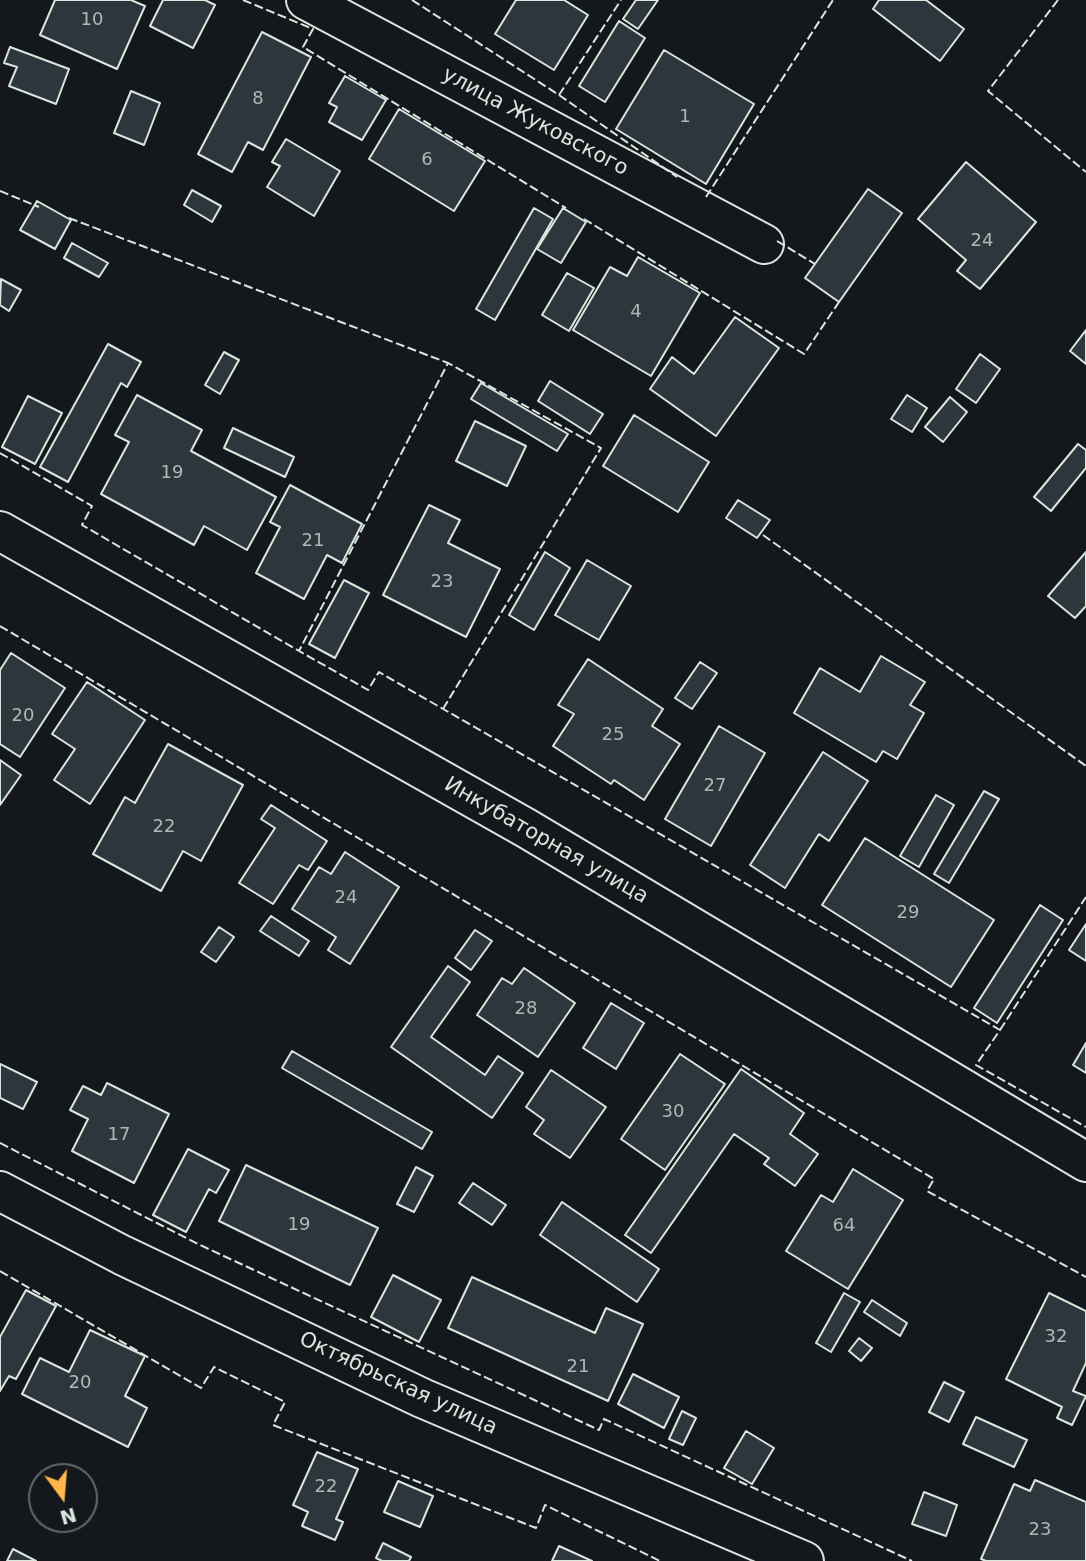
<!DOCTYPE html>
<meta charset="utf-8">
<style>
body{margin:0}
#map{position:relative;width:1086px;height:1561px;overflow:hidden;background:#14181c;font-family:"DejaVu Sans",sans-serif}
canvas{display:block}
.north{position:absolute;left:28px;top:1463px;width:70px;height:70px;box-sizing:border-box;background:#14181c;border:2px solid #626a69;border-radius:50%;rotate:164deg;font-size:19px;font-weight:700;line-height:28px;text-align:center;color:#d8e6dc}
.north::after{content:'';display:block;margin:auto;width:24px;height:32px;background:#ffb74d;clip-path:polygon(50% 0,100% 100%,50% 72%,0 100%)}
</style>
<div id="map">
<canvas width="1086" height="1561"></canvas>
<div class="north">N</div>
</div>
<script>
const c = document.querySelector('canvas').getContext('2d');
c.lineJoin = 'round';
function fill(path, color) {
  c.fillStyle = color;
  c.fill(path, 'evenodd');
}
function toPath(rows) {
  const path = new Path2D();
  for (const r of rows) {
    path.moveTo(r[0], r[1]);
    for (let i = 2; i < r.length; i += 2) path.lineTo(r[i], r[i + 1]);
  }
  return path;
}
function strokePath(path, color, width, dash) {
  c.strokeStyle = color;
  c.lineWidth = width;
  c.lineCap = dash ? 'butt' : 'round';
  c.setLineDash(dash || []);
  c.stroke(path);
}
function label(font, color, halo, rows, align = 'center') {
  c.font = font + ' "DejaVu Sans",sans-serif';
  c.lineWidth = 5;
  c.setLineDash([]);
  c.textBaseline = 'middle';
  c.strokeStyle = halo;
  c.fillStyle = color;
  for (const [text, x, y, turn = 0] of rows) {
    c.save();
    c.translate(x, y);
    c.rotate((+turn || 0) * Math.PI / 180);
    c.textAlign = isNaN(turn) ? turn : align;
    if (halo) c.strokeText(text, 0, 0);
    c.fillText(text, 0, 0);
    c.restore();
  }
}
const building = toPath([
 [55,0,131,0,145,6,117,69,40,35,55,0],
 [163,0,205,0,215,5,193,48,150,26,163,0],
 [516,0,564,0,588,15,554,70,495,34,516,0],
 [636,0,658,0,638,29,623,19,636,0],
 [879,0,926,0,964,29,940,61,873,9,879,0],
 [619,21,645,38,605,102,579,86,619,21],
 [262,32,311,57,263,150,248,142,232,172,198,154,262,32],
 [10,47,69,69,56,104,9,86,17,67,4,63,10,47],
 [664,50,754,104,706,184,616,129,664,50],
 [345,76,386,100,362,140,329,122,337,107,329,103,345,76],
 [131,91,160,103,144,145,114,133,131,91],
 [399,109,485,161,454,211,369,159,399,109],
 [286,139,340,171,314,216,267,187,280,166,272,162,286,139],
 [966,162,1036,222,980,289,957,271,966,260,918,219,966,162],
 [868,189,902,213,839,302,805,278,868,189],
 [192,190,221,206,212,222,184,205,192,190],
 [37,201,71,220,55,249,20,230,37,201],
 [534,208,553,219,495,320,476,309,534,208],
 [563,208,586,222,561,263,537,249,563,208],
 [72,243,108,263,99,277,64,258,72,243],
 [638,257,700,293,651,376,573,330,610,267,627,276,638,257],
 [567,273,594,288,569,331,542,315,567,273],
 [1,279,21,290,9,311,0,305,1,279],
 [735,317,779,348,716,436,650,389,672,357,694,374,735,317],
 [1086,330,1086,364,1070,351,1086,330],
 [108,344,141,362,127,387,121,383,68,482,40,467,108,344],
 [224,352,239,360,220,394,205,385,224,352],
 [980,354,1000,369,976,403,956,389,980,354],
 [550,381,603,414,590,434,538,401,550,381],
 [481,383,568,434,557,451,471,399,481,383],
 [137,395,202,430,191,451,276,497,247,550,204,526,194,545,101,494,129,442,115,435,137,395],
 [907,395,927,408,912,432,891,419,907,395],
 [28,396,62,413,35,464,2,447,28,396],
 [950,397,967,412,943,442,925,427,950,397],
 [634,415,709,462,678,512,603,466,634,415],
 [475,421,526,446,507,486,456,461,475,421],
 [233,428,294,457,285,477,224,448,233,428],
 [1078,444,1086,450,1086,468,1051,511,1034,497,1078,444],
 [290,485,362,524,342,563,327,555,304,599,256,573,280,527,270,522,290,485],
 [738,500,770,520,757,538,726,518,738,500],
 [429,505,460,520,448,543,500,569,466,637,383,595,429,505],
 [545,552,570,568,534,630,509,615,545,552],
 [1086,552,1086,606,1075,618,1048,596,1086,552],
 [587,560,631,586,599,640,555,615,587,560],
 [344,580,369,593,335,658,309,644,344,580],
 [11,653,65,688,20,757,0,744,0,670,11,653],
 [881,656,925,682,910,705,924,713,897,759,883,751,876,762,794,713,820,668,860,692,881,656],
 [588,659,663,709,652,726,680,744,644,800,614,780,611,784,553,746,574,714,558,705,588,659],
 [700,662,717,673,692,709,675,698,700,662],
 [87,682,145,720,90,804,54,780,75,749,52,734,87,682],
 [719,726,765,753,711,846,665,819,719,726],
 [168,744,243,785,201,861,183,851,161,891,93,854,125,797,135,803,168,744],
 [823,752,868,781,829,841,819,834,785,888,750,865,823,752],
 [0,760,21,775,0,805,0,760],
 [984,791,999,799,949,883,934,874,984,791],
 [936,795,954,805,919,867,900,856,936,795],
 [271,805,327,841,308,870,299,865,273,904,239,883,275,828,261,819,271,805],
 [865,838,994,920,951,987,822,905,865,838],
 [345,852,399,887,350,964,328,950,336,937,292,909,319,867,331,874,345,852],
 [1040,905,1063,920,997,1023,974,1008,1040,905],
 [271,916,309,941,299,956,260,931,271,916],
 [1086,924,1086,961,1069,950,1086,924],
 [219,927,234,937,216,962,201,952,219,927],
 [475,930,492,941,471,970,455,958,475,930],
 [448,966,470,982,431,1037,485,1075,498,1056,523,1073,492,1118,391,1047,448,966],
 [524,968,575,1003,538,1057,477,1015,502,978,512,984,524,968],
 [611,1003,644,1023,616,1069,583,1048,611,1003],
 [1086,1043,1086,1073,1073,1065,1086,1043],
 [292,1051,432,1132,422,1149,282,1068,292,1051],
 [680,1054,725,1084,665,1170,621,1139,680,1054],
 [0,1064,37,1082,23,1109,0,1098,0,1064],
 [741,1069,804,1113,790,1134,818,1154,795,1186,764,1164,769,1158,734,1134,651,1253,625,1235,741,1069],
 [551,1070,606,1107,570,1158,534,1134,544,1120,526,1107,551,1070],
 [107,1083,169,1114,134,1183,72,1151,88,1119,70,1110,83,1086,101,1095,107,1083],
 [188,1149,229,1170,216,1193,209,1189,186,1232,153,1215,188,1149],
 [246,1165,378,1228,350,1285,219,1221,246,1165],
 [416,1167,433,1176,414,1212,397,1204,416,1167],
 [853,1169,903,1200,848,1289,786,1251,821,1195,833,1202,853,1169],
 [473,1183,506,1205,492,1225,459,1203,473,1183],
 [562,1202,659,1269,637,1302,540,1235,562,1202],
 [393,1275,441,1300,419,1342,371,1317,393,1275],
 [472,1277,595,1333,606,1308,643,1324,608,1401,448,1328,472,1277],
 [26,1290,56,1306,16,1379,9,1376,0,1391,0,1337,26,1290],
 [844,1293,860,1302,831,1352,816,1343,844,1293],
 [1049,1293,1086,1311,1086,1363,1073,1391,1086,1396,1072,1425,1057,1418,1062,1407,1006,1379,1049,1293],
 [872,1300,907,1323,900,1336,864,1312,872,1300],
 [90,1330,145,1356,125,1396,147,1408,128,1447,22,1394,40,1358,69,1372,90,1330],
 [859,1338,872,1348,861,1361,849,1351,859,1338],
 [633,1374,679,1397,664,1428,618,1404,633,1374],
 [944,1382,964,1392,949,1422,929,1412,944,1382],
 [682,1411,696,1418,683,1445,669,1439,682,1411],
 [976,1417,1027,1440,1014,1467,963,1444,976,1417],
 [746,1431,774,1448,752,1484,724,1468,746,1431],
 [317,1452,358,1469,336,1519,343,1522,335,1540,302,1526,308,1512,293,1505,317,1452],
 [1035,1480,1086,1502,1086,1561,986,1561,981,1559,1014,1484,1030,1491,1035,1480],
 [398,1481,433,1496,420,1527,384,1512,398,1481],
 [924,1492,957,1505,946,1536,912,1524,924,1492],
 [383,1543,411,1557,409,1561,382,1561,376,1558,383,1543],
 [559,1546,592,1561,552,1561,559,1546],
 [13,1549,36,1561,7,1561,13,1549]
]);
fill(building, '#2c363c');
strokePath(building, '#d8e6dc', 2);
const minor = toPath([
 [306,0,764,244],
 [0,531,526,828,1086,1162],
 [0,1191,122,1255,422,1398,804,1561]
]);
strokePath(minor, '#d8e6dc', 42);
strokePath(minor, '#14181c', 38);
strokePath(toPath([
 [243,0,313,29,303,47,566,208],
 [412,0,559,95,677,177],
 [1058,0,988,91,1086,172],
 [559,95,621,0],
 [0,191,39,207],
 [706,197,833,0],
 [69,218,448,363,299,651],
 [584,219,804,354,839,302],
 [777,241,815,264],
 [0,453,92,506,82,525,299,651,368,690,379,672,1000,1030,976,1065,1086,1127],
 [763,535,1086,766],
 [0,626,934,1179,927,1191,1086,1277],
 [443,709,601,448,448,363],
 [1000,1030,1086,897],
 [0,1143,200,1245,599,1430,604,1419,912,1561],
 [0,1271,201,1388,214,1367,285,1402,273,1425,536,1528,545,1505,660,1561]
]), '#d8e6dc', 2, [9, 3.5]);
label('18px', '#adbab4', null, [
 ["10",92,20],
 ["8",258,99],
 ["1",685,117],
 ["6",427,160],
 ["24",982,241],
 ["4",636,312],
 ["19",172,473],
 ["21",313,541],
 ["23",442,582],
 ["20",23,716],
 ["25",613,735],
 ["27",715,786],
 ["22",164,827],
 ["24",346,898],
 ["29",908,913],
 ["28",526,1009],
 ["30",673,1112],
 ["17",119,1135],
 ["19",299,1225],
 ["64",844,1226],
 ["32",1056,1337],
 ["21",578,1367],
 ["20",80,1383],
 ["22",326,1487],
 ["23",1040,1530]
]);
label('21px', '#d8e6dc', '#14181c', [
 ["улица Жуковского",535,122,28],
 ["Инкубаторная улица",546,841,30],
 ["Октябрьская улица",398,1384,25]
]);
</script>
